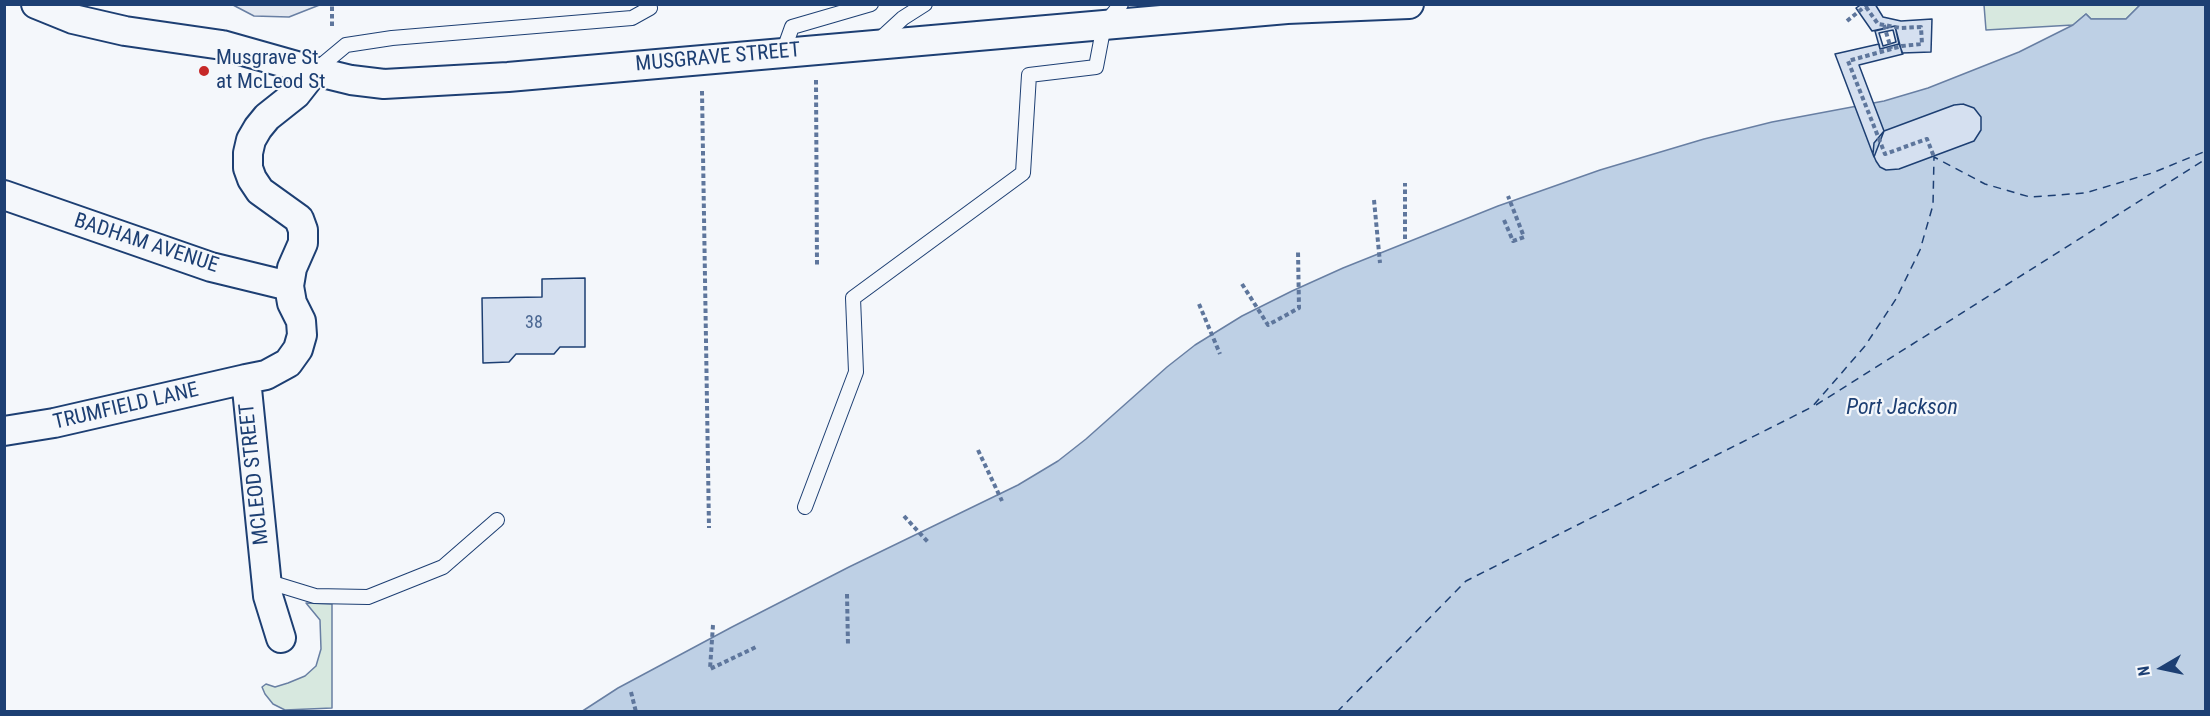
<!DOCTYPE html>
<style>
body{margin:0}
#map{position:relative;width:2210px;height:716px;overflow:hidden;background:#f4f7fb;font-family:"Roboto Condensed",sans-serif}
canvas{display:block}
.frame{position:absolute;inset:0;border:6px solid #1d3f73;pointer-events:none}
.north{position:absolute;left:2132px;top:638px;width:60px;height:60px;-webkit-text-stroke:4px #f4f7fb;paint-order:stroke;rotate:261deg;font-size:16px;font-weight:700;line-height:24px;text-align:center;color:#1d3f73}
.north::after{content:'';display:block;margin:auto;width:21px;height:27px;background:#1d3f73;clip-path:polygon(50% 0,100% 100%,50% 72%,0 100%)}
</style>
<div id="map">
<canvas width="2210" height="716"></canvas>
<div class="frame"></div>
<div class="north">N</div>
</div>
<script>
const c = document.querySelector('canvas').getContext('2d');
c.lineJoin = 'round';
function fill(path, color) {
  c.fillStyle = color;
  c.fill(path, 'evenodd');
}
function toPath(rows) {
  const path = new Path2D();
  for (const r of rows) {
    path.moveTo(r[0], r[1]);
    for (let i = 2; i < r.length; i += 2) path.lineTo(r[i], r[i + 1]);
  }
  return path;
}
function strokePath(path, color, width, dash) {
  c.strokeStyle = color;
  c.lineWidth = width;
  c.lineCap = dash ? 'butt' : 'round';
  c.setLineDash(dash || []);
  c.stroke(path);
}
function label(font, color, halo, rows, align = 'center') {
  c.font = font + ' "Roboto Condensed",sans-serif';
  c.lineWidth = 4.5;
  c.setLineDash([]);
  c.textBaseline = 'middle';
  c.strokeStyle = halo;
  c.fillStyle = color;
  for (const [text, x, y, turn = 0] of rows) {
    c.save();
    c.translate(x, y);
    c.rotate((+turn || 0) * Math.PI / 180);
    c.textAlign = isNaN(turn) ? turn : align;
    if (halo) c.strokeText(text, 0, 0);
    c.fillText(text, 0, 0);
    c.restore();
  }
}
const green = toPath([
 [1984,5,2140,5,2126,19,2091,19,2086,14,2073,25,1986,30,1984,5],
 [306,603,332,604,332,708,285,710,273,704,265,694,262,687,266,684,275,687,288,683,305,676,316,666,321,649,320,620,306,603]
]);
fill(green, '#d7e8df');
strokePath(green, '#687fa3', 1.5);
const parking = toPath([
 [322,4,289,17,254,16,233,5,322,4]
]);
fill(parking, '#e3e8f0');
strokePath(parking, '#687fa3', 1.5);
const water = toPath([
 [2140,5,2205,5,2205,711,581,712,618,688,732,627,849,567,1018,485,1058,461,1086,439,1167,367,1195,345,1242,316,1292,291,1343,268,1498,206,1600,170,1704,139,1772,122,1884,101,1928,88,2019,52,2073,25,2086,14,2091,19,2126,19,2140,5]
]);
fill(water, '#bed0e5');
strokePath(water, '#687fa3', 1.5);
strokePath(toPath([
 [1816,405,2206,159],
 [1337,712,1466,581,1812,407,1865,346,1896,299,1920,250,1933,205,1934,157,1985,184,2030,197,2085,193,2152,173,2206,151]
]), '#1d3f73', 1.5, [8, 6]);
const building = toPath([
 [1862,4,1875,4,1883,17,1901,21,1932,19,1931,52,1902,53,1895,26,1872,31,1856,8,1862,4],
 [1895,26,1899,44,1880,49,1875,31,1895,26],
 [1893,30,1896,42,1883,46,1879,33,1893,30],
 [1879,44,1880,49,1899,44,1903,54,1859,65,1884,131,1874,157,1835,54,1879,44],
 [1963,104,1974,108,1981,117,1981,130,1974,141,1899,169,1886,170,1880,167,1876,161,1873,154,1874,143,1884,131,1954,105,1963,104],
 [585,278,585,347,560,347,554,354,516,354,509,362,483,363,482,298,542,297,542,279,585,278]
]);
fill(building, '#d5e0f0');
strokePath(building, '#1d3f73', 1.5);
const service = toPath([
 [878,41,903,18,925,4],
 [783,52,792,27,871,4],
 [316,70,346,45,392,38,632,18,650,8],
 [805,507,856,372,853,298,1023,173,1029,75,1096,67,1104,25,1121,4],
 [266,581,315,596,368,597,443,567,497,520]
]);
const minor = toPath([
 [36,4,73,19,125,31,222,45,314,71,351,80,384,84,508,77,1287,9,1409,4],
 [4,195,211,267,289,286],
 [4,431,54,423,246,379],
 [281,638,268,596,246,379,266,375,288,363,298,349,302,335,301,321,292,303,289,286,292,268,303,243,303,230,299,219,260,191,252,179,248,168,248,153,251,140,258,128,267,117,296,94,314,71]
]);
strokePath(service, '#1d3f73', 16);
strokePath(minor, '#1d3f73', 32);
strokePath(toPath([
 [1866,7,1878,24,1901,28,1921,27,1922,44,1902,46,1848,61,1885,154,1927,139,1934,157],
 [1847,21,1868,4],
 [1884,25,1891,49],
 [332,26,332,4],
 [816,80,817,265],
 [702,91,709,528],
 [1374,200,1380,263],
 [1504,220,1513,241,1524,237,1508,196],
 [1405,239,1405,183],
 [1242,284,1268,325,1299,308,1298,251],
 [1199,304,1220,354],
 [978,450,1002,501],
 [904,516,928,542],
 [847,594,848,645],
 [713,625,710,669,756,647],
 [631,692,636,712]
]), '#5e769c', 4, [4.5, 3]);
strokePath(service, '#f4f7fb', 14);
strokePath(minor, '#f4f7fb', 28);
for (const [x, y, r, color] of [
 [204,71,6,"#c62828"]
]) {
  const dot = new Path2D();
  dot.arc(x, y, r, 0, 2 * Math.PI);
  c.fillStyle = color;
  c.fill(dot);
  strokePath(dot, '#f4f7fb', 2);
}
label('18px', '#4b6792', null, [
 ["38",534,323]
]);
label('21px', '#1d3f73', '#f4f7fb', [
 ["MUSGRAVE STREET",718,58,-5],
 ["BADHAM AVENUE",146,244,18],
 ["TRUMFIELD LANE",126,407,-13],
 ["MCLEOD STREET",255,474,-96]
]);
label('21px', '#1d3f73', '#f4f7fb', [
 ["Musgrave St",216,59],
 ["at McLeod St",216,83]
], 'left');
label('italic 22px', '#1d3f73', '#f4f7fb', [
 ["Port Jackson",1902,408]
]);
</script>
